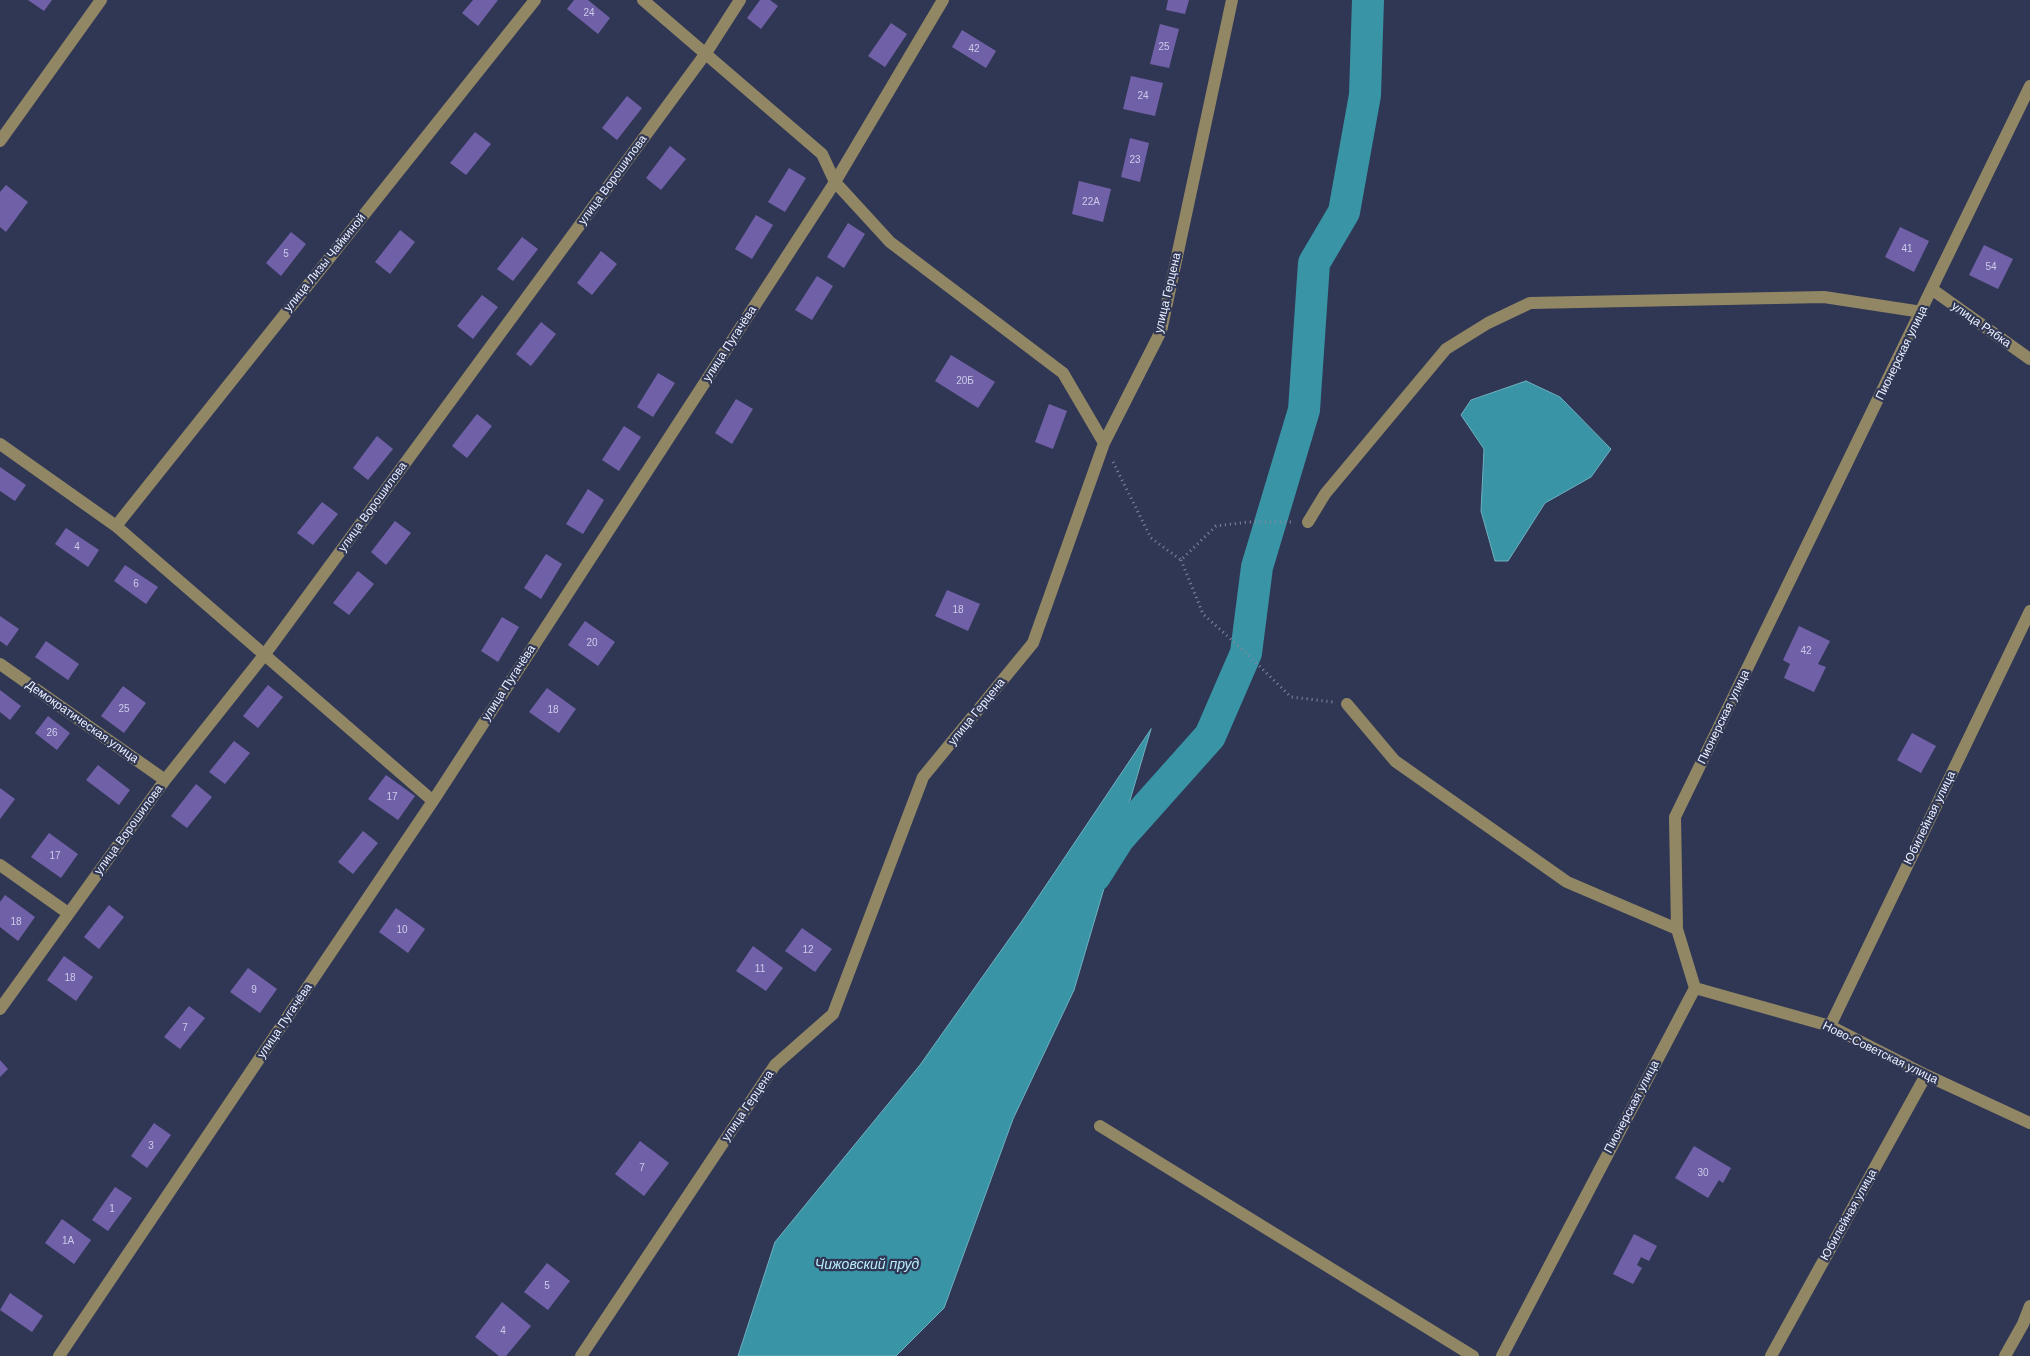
<!DOCTYPE html>
<meta charset="utf-8">
<style>
body{margin:0}
canvas{display:block;background:#303754}
</style>
<canvas width="2030" height="1356"></canvas>
<script>
const c = document.querySelector('canvas').getContext('2d');
c.lineJoin = 'round';
function fill(path, color) {
  c.fillStyle = color;
  c.fill(path, 'evenodd');
}
function toPath(rows) {
  const path = new Path2D();
  for (const r of rows) {
    path.moveTo(r[0], r[1]);
    for (let i = 2; i < r.length; i += 2) path.lineTo(r[i], r[i + 1]);
  }
  return path;
}
function strokePath(path, color, width, dash) {
  c.strokeStyle = color;
  c.lineWidth = width;
  c.lineCap = dash ? 'butt' : 'round';
  c.setLineDash(dash || []);
  c.stroke(path);
}
function label(font, color, halo, rows, align = 'center') {
  c.font = font + ' Helvetica,sans-serif';
  c.lineWidth = 4.5;
  c.setLineDash([]);
  c.textBaseline = 'middle';
  c.strokeStyle = halo;
  c.fillStyle = color;
  for (const [text, x, y, turn = 0] of rows) {
    c.save();
    c.translate(x, y);
    c.rotate((+turn || 0) * Math.PI / 180);
    c.textAlign = isNaN(turn) ? turn : align;
    if (halo) c.strokeText(text, 0, 0);
    c.fillText(text, 0, 0);
    c.restore();
  }
}
const water = toPath([
 [1526,381,1560,397,1611,449,1591,477,1545,503,1508,561,1495,561,1481,511,1484,449,1461,415,1471,400,1526,381],
 [1151,729,1074,990,1013,1119,944,1308,896,1356,738,1356,775,1242,920,1065,1022,921,1151,729]
]);
fill(water, '#3994a6');
strokePath(water, '#6eb0c1', 1);
strokePath(toPath([
 [1095,876,1119,838,1210,736,1246,653,1257,567,1304,410,1314,263,1344,212,1365,95,1368,0]
]), '#3994a6', 32);
fill(toPath([
 [28,0,52,0,44,11],
 [473,0,498,0,478,26,462,13],
 [574,0,588,0,610,18,598,34,567,9],
 [760,0,770,0,778,6,761,29,747,18],
 [1168,0,1189,0,1185,14,1166,10],
 [891,23,907,34,885,67,868,56],
 [1160,24,1179,29,1169,68,1150,64],
 [962,30,996,51,986,68,952,47],
 [1131,76,1163,83,1155,116,1123,109],
 [627,96,642,108,617,140,602,128],
 [475,132,491,144,466,175,450,163],
 [1130,138,1149,143,1140,182,1121,177],
 [670,146,686,159,661,190,646,178],
 [789,168,806,178,785,212,768,202],
 [1079,181,1111,189,1103,222,1072,214],
 [6,185,28,202,6,232,0,227,0,192],
 [756,215,773,225,752,259,735,249],
 [848,223,865,234,844,268,827,257],
 [1900,227,1929,241,1914,272,1885,257],
 [400,230,415,242,390,274,375,262],
 [291,232,306,244,281,276,266,263],
 [522,237,538,249,513,281,497,269],
 [1984,245,2013,259,1998,289,1969,275],
 [601,251,617,264,592,295,577,283],
 [817,276,833,286,812,320,795,310],
 [482,295,498,307,473,339,457,326],
 [541,322,556,334,531,366,516,354],
 [951,355,995,382,978,408,935,381],
 [658,373,675,383,653,417,637,407],
 [736,399,753,409,732,444,715,433],
 [1049,404,1067,411,1053,449,1035,442],
 [477,414,492,426,467,458,452,446],
 [624,426,641,437,619,471,602,460],
 [377,436,393,449,368,480,353,468],
 [0,467,26,485,15,501,0,491],
 [588,489,604,500,583,534,566,524],
 [322,502,338,514,313,545,297,533],
 [395,521,411,533,386,565,371,552],
 [66,528,99,550,88,567,55,544],
 [546,554,562,564,541,599,524,588],
 [125,565,158,587,146,604,114,581],
 [358,571,374,584,349,615,333,603],
 [947,590,980,604,968,631,935,616],
 [0,616,19,629,7,646,0,641],
 [502,617,519,627,498,662,481,651],
 [585,621,615,642,598,666,568,645],
 [1799,626,1830,641,1818,664,1826,667,1814,692,1784,678,1790,664,1783,660],
 [46,641,79,664,68,680,35,657],
 [268,685,283,697,258,728,243,716],
 [123,686,146,703,124,733,101,716],
 [547,688,576,709,559,733,529,712],
 [0,690,21,706,10,720,0,712],
 [48,716,70,733,57,750,35,733],
 [1912,733,1936,746,1921,773,1897,760],
 [234,741,250,753,225,784,209,772],
 [98,765,130,790,119,805,86,780],
 [386,775,415,796,398,820,368,799],
 [196,784,212,797,187,828,171,816],
 [0,788,15,799,0,819],
 [363,831,378,843,353,874,338,862],
 [49,833,78,854,61,878,31,857],
 [5,895,35,917,18,941,0,927,0,902],
 [109,905,124,917,99,949,84,937],
 [396,908,425,929,408,953,379,932],
 [802,928,832,949,815,972,785,951],
 [753,946,783,968,766,991,736,971],
 [64,956,93,977,76,1001,47,980],
 [248,968,277,989,260,1013,230,992],
 [189,1006,205,1018,180,1049,164,1037],
 [0,1060,8,1069,0,1077],
 [154,1123,171,1135,147,1168,131,1156],
 [640,1141,669,1163,644,1196,615,1174],
 [1694,1146,1731,1168,1723,1183,1719,1180,1708,1198,1675,1178],
 [115,1187,132,1198,108,1231,92,1220],
 [62,1219,91,1240,74,1264,45,1243],
 [1634,1234,1657,1246,1649,1261,1641,1257,1637,1265,1642,1268,1633,1284,1613,1274],
 [547,1263,570,1281,548,1310,524,1292],
 [10,1293,43,1316,32,1332,0,1310],
 [502,1302,531,1326,506,1356,499,1356,475,1337]
]), '#7060a7');
strokePath(toPath([
 [1113,462,1151,538,1181,560,1216,526,1248,522,1293,522],
 [1181,560,1203,614,1246,653,1291,697,1333,702]
]), '#82889f', 3, [1, 4]);
strokePath(toPath([
 [643,0,822,154,835,182,890,242,1063,373,1104,443],
 [0,141,101,0],
 [1933,290,2030,359],
 [0,444,116,526,433,801],
 [1308,522,1325,494,1446,349,1488,323,1530,303,1824,297,1922,312],
 [116,526,535,0],
 [0,664,165,780],
 [1347,704,1395,761,1567,882,1677,929],
 [0,865,68,913],
 [1695,988,1830,1026,1926,1075,2030,1123],
 [0,1009,165,780,265,654,706,53,740,0],
 [1830,1026,2030,611],
 [1100,1126,1473,1356],
 [59,1356,433,801,835,182,943,0],
 [581,1356,775,1065,833,1014,923,777,1033,643,1104,443,1161,331,1232,0],
 [1502,1356,1695,988,1677,929,1675,817,2030,86],
 [1771,1356,1926,1075],
 [2005,1356,2023,1324,2030,1306]
]), '#928765', 12);
label('10px', '#cccce9', null, [
 ["24",589,13],
 ["25",1164,47],
 ["42",974,49],
 ["24",1143,96],
 ["23",1135,160],
 ["22А",1091,202],
 ["41",1907,249],
 ["5",286,254],
 ["54",1991,267],
 ["20Б",965,381],
 ["4",77,547],
 ["6",136,584],
 ["18",958,610],
 ["20",592,643],
 ["42",1806,651],
 ["25",124,709],
 ["18",553,710],
 ["26",52,733],
 ["17",392,797],
 ["17",55,856],
 ["18",16,922],
 ["10",402,930],
 ["12",808,950],
 ["11",760,969],
 ["18",70,978],
 ["9",254,990],
 ["7",185,1028],
 ["3",151,1146],
 ["7",642,1168],
 ["30",1703,1173],
 ["1",112,1209],
 ["1А",68,1241],
 ["5",547,1286],
 ["4",503,1331]
]);
label('12px', '#ebf0ff', '#303754', [
 ["улица Ворошилова",613,180,-54],
 ["улица Лизы Чайкиной",325,263,-51],
 ["улица Герцена",1168,293,-77],
 ["улица Рябка",1981,325,35],
 ["улица Пугачёва",730,344,-57],
 ["Пионерская улица",1902,353,-64],
 ["улица Ворошилова",373,507,-54],
 ["улица Пугачёва",509,683,-57],
 ["улица Герцена",977,712,-51],
 ["Пионерская улица",1724,717,-64],
 ["Демократическая улица",82,722,35],
 ["Юбилейная улица",1930,818,-64],
 ["улица Ворошилова",129,830,-54],
 ["улица Пугачёва",285,1021,-56],
 ["Ново-Советская улица",1880,1053,26],
 ["улица Герцена",748,1106,-56],
 ["Пионерская улица",1632,1107,-62],
 ["Юбилейная улица",1849,1215,-61]
]);
label('italic 14px', '#b9edf9', '#303754', [
 ["Чижовский пруд",867,1265]
]);
</script>
